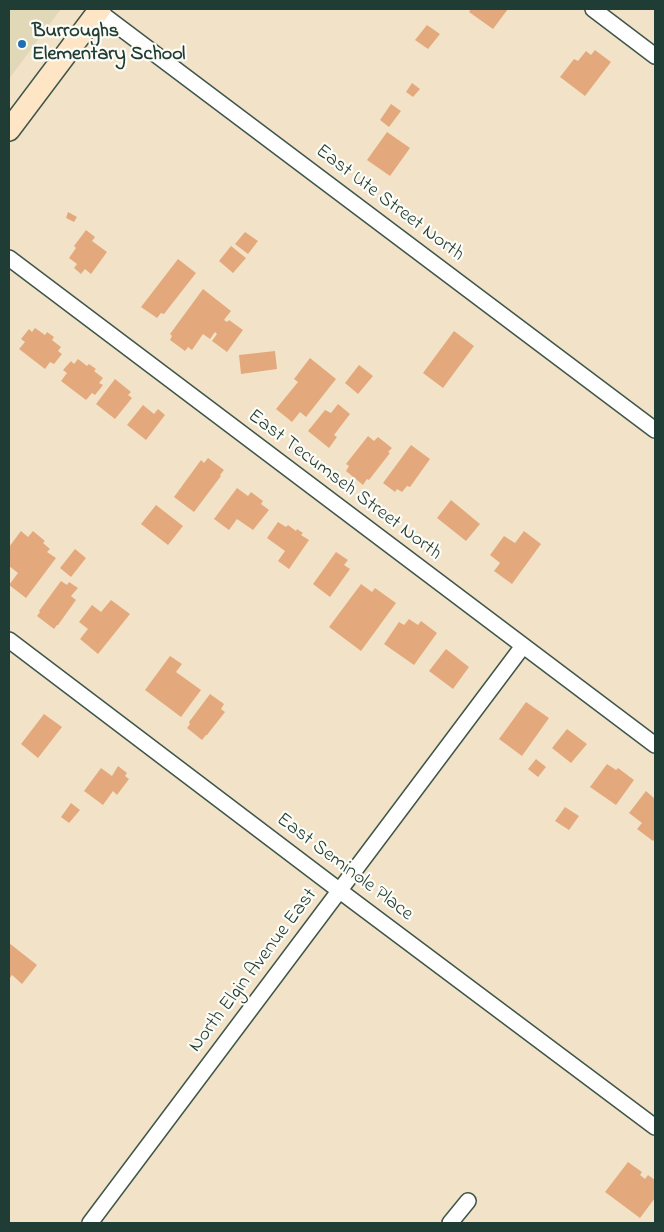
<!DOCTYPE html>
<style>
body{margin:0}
#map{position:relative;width:664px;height:1232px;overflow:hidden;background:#f2e3c8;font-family:"Indie Flower",sans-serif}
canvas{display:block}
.frame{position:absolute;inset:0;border:10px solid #1f3d34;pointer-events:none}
</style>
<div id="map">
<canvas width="664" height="1232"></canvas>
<div class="frame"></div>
</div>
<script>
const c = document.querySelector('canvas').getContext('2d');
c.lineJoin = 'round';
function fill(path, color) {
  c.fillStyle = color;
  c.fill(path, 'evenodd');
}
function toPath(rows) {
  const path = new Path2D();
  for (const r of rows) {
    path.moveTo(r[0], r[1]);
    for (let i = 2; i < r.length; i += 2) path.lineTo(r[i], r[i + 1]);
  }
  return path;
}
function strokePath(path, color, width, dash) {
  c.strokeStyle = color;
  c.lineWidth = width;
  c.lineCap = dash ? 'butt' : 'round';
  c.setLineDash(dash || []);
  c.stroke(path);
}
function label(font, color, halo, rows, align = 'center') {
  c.font = font + ' "Indie Flower",sans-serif';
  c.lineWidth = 4.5;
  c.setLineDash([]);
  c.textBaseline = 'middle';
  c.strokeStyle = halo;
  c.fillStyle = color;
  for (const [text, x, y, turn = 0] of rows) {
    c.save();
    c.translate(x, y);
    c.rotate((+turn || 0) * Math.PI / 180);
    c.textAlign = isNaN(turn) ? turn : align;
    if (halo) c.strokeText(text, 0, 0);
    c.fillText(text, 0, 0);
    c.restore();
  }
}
fill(toPath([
 [9,9,61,9,9,79]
]), '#e1d8b7');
fill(toPath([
 [471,9,508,9,493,29,469,12],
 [427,25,440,34,428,49,415,40],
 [595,50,611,62,585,96,560,77,574,59,578,61,586,51,591,55],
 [412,83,420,89,413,97,406,92],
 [391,104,401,111,389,127,380,120],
 [387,132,410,148,390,176,367,160],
 [68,212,77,217,74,222,66,218],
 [86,230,95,237,92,241,107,252,91,274,85,269,81,274,74,268,77,264,69,258,76,248,74,246],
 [245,232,258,241,248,254,235,244],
 [231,246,246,258,233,273,219,261],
 [178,259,196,273,164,314,161,313,157,318,141,307],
 [203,289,231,311,224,320,227,322,229,320,243,330,227,352,212,341,217,334,215,332,210,339,203,334,192,350,188,347,185,351,170,340,172,336,170,334],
 [35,328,45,335,47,332,54,337,52,340,61,347,58,351,62,354,54,364,50,362,45,369,19,349,25,342,21,339,29,329,32,332],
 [454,331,474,346,443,388,423,373],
 [275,351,277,369,241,374,239,355],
 [310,358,336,379,306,417,300,412,292,422,276,409,298,382,294,379],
 [78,359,87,366,89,364,96,369,94,371,103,378,99,383,103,385,95,395,92,393,86,400,61,381,67,373,63,370,71,361,74,364],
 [359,365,373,376,358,394,345,383],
 [115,379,131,392,128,395,132,398,115,419,96,404],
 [338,404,350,414,334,435,337,437,329,448,308,431,325,410,331,413],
 [143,405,154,414,158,409,165,415,146,440,127,425],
 [368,436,374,441,378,437,392,448,388,452,390,453,369,480,367,479,363,485,346,471,349,466,346,464],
 [411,445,430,459,410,487,407,486,402,492,397,489,395,492,383,483],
 [208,458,224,470,220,475,221,476,194,512,174,497,201,460,204,463],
 [237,488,248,496,251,492,263,501,261,504,269,510,253,530,237,519,229,530,214,519],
 [451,500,480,524,466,541,437,518],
 [156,505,183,526,168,545,141,524],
 [278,522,286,527,288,525,296,531,297,529,303,533,301,535,309,540,289,569,278,561,285,551,267,538],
 [21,531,28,537,33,531,45,541,43,543,50,549,47,552,56,558,26,598,9,585,18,573,9,566,9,547],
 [524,531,541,544,512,584,494,571,500,563,490,555,504,536,515,543],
 [75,549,86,558,71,577,60,568],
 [336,552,348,560,344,565,350,569,330,597,313,584],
 [61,581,67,585,69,582,78,588,71,596,76,600,58,625,57,625,54,629,37,616,40,612,39,611],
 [361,584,372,592,375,588,396,603,361,651,329,627],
 [111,600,130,614,98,654,80,639,88,629,79,622,92,605,101,612],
 [409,619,418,625,421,621,437,633,414,665,384,644,399,622,404,625],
 [446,649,469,667,453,689,429,671],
 [170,656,182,664,176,672,201,690,181,717,145,690],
 [210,694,224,704,221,709,225,712,207,735,206,735,202,740,187,728,190,724,189,722],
 [526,702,549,718,522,756,499,739],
 [44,714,62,727,38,758,21,744],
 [567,729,587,744,571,763,552,748],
 [536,759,546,767,538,777,528,769],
 [607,764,616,770,618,768,634,780,616,805,590,787],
 [118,766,127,773,125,776,129,779,117,795,113,791,103,805,84,791,101,768,112,776],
 [646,791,655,799,655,838,653,841,637,829,642,823,629,813],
 [71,803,80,810,69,823,61,817],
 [565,807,579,816,569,830,555,821],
 [9,943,37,965,22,984,12,975,9,979],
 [628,1162,642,1172,640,1175,645,1179,648,1175,655,1180,655,1198,640,1218,605,1192]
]), '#e3a97d');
const minor = toPath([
 [593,9,655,56],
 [98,11,655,430],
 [9,258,655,745],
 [9,640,340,891,655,1127],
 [90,1223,523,646],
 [450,1223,468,1201]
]);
const secondary = toPath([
 [9,130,100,9]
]);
strokePath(minor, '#3f564a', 18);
strokePath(secondary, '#3f564a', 24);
strokePath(minor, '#fff', 15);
strokePath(secondary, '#fde5c5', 21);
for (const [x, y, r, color] of [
 [22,44,5,"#1f6fb2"]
]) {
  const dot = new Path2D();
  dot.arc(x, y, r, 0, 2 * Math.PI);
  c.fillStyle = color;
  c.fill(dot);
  strokePath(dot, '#fdfcf7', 2);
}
label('bold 20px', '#1f3d34', '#fdfcf7', [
 ["Burroughs",32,33],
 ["Elementary School",32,56]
], 'left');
label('20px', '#1f3d34', '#fdfcf7', [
 ["East Ute Street North",389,204,37],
 ["East Tecumseh Street North",344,486,37],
 ["East Seminole Place",344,868,37],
 ["North Elgin Avenue East",254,971,-53]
]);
</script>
